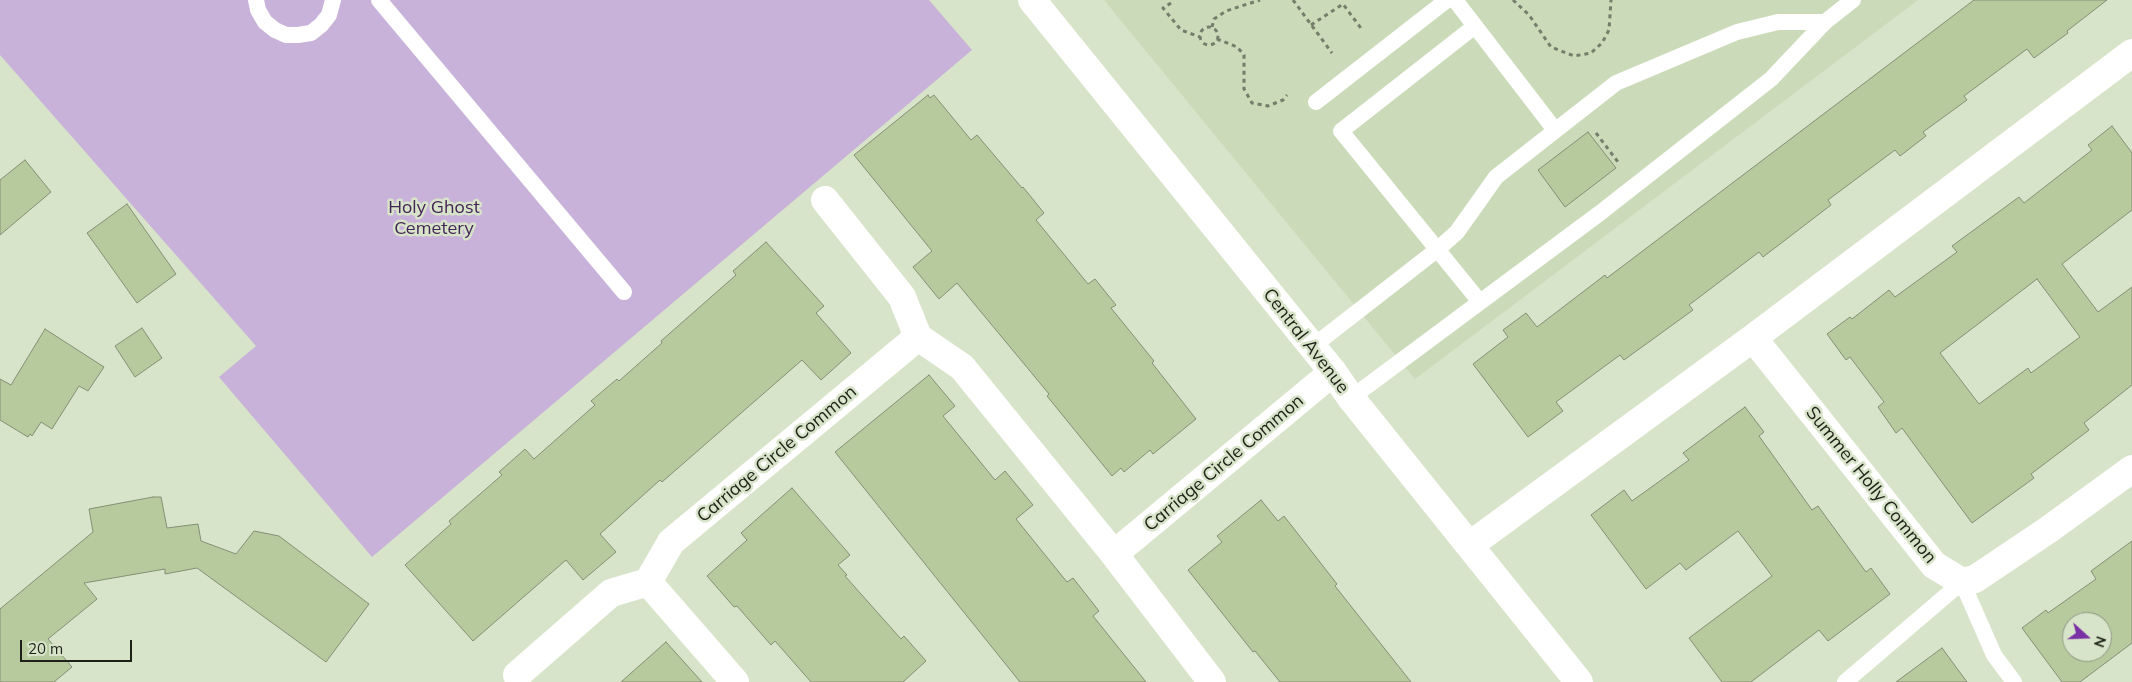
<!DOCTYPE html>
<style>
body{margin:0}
#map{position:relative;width:2132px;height:682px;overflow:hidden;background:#d8e4c9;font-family:Mulish,sans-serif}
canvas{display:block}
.north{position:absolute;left:2062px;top:612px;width:50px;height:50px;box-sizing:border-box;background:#d8e4c9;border:1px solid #8d9682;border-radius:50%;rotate:110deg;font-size:14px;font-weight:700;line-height:20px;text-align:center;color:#1d2117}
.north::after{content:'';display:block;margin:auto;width:18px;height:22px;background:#7a31a4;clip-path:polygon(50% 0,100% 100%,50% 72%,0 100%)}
.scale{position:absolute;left:20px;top:640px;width:112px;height:22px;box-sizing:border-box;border:2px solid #1d2117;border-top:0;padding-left:6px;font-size:15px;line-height:18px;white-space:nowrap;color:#1d2117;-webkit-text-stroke:4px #d8e4c9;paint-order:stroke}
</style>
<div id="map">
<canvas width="2132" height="682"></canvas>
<div class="north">N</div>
<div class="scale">20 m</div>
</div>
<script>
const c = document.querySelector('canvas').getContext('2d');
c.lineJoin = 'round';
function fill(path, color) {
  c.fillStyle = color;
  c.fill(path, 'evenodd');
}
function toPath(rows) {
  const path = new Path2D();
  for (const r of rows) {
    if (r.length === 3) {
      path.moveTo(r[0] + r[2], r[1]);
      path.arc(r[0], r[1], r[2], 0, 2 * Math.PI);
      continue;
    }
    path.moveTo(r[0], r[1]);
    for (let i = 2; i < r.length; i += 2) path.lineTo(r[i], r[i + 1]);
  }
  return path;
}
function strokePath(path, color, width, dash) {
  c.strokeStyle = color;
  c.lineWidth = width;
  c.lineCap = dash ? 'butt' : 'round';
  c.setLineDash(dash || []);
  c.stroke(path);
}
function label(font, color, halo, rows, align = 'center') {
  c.font = font + ' Mulish,sans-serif';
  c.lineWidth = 5;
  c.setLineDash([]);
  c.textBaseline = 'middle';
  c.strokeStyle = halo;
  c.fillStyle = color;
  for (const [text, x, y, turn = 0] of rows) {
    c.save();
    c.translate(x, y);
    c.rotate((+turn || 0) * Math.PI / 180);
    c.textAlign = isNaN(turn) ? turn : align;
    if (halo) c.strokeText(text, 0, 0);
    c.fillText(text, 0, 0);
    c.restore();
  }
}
fill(toPath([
 [1104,0,1918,0,1415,379]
]), '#cbdab8');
fill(toPath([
 [0,0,929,0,972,50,372,557,219,377,256,346,0,55]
]), '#c8b2d9');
const building = toPath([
 [1974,0,2107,0,2067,31,2068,33,2034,58,2027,49,1964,96,1967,100,1923,132,1926,136,1900,156,1895,150,1828,200,1831,205,1763,257,1759,252,1689,305,1693,310,1624,360,1620,355,1556,402,1563,411,1528,437,1473,364,1508,337,1503,330,1526,313,1537,327,1605,275,1607,278,1974,0],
 [928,95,930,98,934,95,971,140,977,135,1022,188,1023,187,1044,213,1036,220,1088,284,1095,279,1116,305,1111,308,1154,361,1152,363,1196,419,1153,454,1150,450,1124,472,1121,468,1112,476,1047,396,1049,394,957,283,939,299,913,267,932,251,854,155,928,95],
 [2112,126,2132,153,2132,210,2062,264,2098,312,2132,287,2132,385,2084,423,2089,430,2031,474,2034,478,1972,523,1902,428,1896,433,1878,407,1884,402,1850,357,1846,360,1827,334,1850,317,1852,319,1889,290,1895,297,1957,252,1952,246,2019,197,2024,203,2092,150,2088,145,2112,126],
 [2037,279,2080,337,2031,373,2028,368,1979,404,1940,353,2037,279],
 [1588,132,1616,168,1565,207,1538,170,1588,132],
 [25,160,51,192,0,235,0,180,25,160],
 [127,204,176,274,137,303,87,233,127,204],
 [766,242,824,306,816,313,851,353,821,380,802,360,662,482,660,480,600,534,616,552,583,580,566,560,473,641,405,565,451,524,449,521,502,475,499,472,525,449,534,459,595,405,591,401,617,379,619,381,662,343,661,341,736,275,733,271,766,242],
 [142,328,162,358,135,377,115,346,142,328],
 [45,329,104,367,88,391,79,386,52,429,41,422,32,436,30,434,28,437,0,420,0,379,11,385,45,329],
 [929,375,955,406,943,416,995,480,1005,471,1033,505,1016,519,1067,582,1073,578,1099,611,1093,616,1146,682,1020,682,835,452,929,375],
 [1745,407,1764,432,1759,436,1812,510,1818,506,1866,572,1871,568,1890,594,1828,641,1819,630,1751,682,1722,682,1689,638,1772,576,1738,531,1686,570,1680,563,1646,589,1591,515,1624,490,1632,501,1689,460,1683,453,1745,407],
 [792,488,850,555,838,565,847,575,845,576,901,639,904,636,926,661,903,682,811,682,775,641,771,645,737,606,734,607,707,576,747,540,741,533,792,488],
 [153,497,161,497,167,528,198,524,201,541,236,554,254,531,279,536,369,604,326,662,197,568,165,574,165,569,84,583,97,599,48,639,72,667,54,682,0,682,0,609,93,532,89,509,153,497],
 [1261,500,1278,521,1284,516,1337,584,1335,586,1411,682,1280,682,1255,651,1253,652,1188,570,1222,542,1217,536,1261,500],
 [2132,541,2132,643,2080,682,2062,682,2022,628,2046,610,2048,613,2096,579,2091,571,2132,541],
 [2072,622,2102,622,2102,652,2072,652,2072,622],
 [666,642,702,682,621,682,666,642],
 [1942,648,1967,682,1896,682,1942,648]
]);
fill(building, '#b7ca9e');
strokePath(building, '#848f76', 1);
strokePath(toPath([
 [1293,0,1332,53],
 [1513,0,1529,15,1551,47,1574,56,1591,53,1602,43,1609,30,1611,0],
 [1171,3,1163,8,1181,30,1200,37],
 [1311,25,1343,4,1363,31],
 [1212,27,1214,19,1226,11,1260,0],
 [1209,36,9],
 [1217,39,1237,47,1244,55,1244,89,1252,103,1268,106,1283,100,1287,95],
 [1596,133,1618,162]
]), '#757d6b', 3, [4, 4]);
strokePath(toPath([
 [256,0,258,10,265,22,275,30,286,35,298,35,311,33,321,25,329,15,333,0],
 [379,0,624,292],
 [1455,0,1555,130],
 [1475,26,1341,131,1480,302],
 [1316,102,1447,0],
 [1312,347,1438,249,1457,232,1496,177,1616,83,1737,32,1778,22,1825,22],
 [1351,398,1600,213,1771,79,1825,22,1853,0],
 [1845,682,1962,582,1994,655,2014,682]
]), '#fff', 16);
strokePath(toPath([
 [825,200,902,297,918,337,962,367,1114,554,1212,682],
 [1753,338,1934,565,1962,582,1975,579,2048,530,2132,469],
 [1470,545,1753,338,2132,53],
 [1114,554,1333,372],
 [648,582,735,682],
 [517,675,611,593,648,582,671,542,918,337]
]), '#fff', 28);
strokePath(toPath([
 [1032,0,1333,372,1351,398,1579,682]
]), '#fff', 28);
label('18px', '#432457', '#d8e4c9', [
 ["Holy Ghost",434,208],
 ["Cemetery",434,229]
]);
label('18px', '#1d2117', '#d8e4c9', [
 ["Central Avenue",1306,341,52],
 ["Carriage Circle Common",777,454,-40],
 ["Carriage Circle Common",1224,463,-40],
 ["Summer Holly Common",1871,485,51]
]);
</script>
